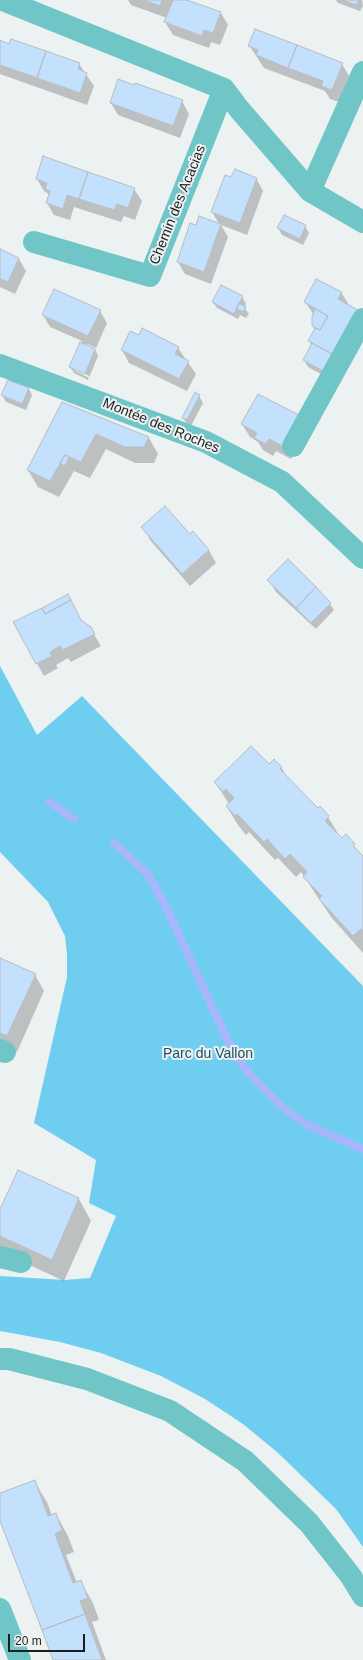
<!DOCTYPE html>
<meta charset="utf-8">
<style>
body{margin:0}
#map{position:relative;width:363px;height:1660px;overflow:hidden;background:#ecf1f2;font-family:Arial,sans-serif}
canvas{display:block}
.scale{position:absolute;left:8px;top:1634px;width:77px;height:18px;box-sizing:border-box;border:2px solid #1c1d1e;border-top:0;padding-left:5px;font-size:12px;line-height:14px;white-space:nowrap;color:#1c1d1e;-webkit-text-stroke:3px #ecf1f2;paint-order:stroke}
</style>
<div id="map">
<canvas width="363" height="1660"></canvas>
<div class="scale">20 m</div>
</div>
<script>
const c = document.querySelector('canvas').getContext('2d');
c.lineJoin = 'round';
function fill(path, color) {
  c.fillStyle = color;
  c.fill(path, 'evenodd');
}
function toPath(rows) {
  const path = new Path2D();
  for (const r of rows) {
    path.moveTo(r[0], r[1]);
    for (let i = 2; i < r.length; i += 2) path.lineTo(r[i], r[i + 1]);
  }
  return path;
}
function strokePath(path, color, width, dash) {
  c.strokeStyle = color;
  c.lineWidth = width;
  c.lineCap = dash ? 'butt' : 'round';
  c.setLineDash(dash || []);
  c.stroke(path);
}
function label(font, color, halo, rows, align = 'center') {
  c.font = font + ' Arial,sans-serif';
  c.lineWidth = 4;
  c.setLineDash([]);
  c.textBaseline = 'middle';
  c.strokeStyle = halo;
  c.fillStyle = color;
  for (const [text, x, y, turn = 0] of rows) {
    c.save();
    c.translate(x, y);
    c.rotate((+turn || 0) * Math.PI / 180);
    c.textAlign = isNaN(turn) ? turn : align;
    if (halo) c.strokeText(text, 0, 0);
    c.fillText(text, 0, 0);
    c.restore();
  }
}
fill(toPath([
 [0,666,37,735,82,696,363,986,363,1547,336,1509,277,1452,243,1424,205,1399,161,1376,101,1353,60,1342,0,1331,0,1276,65,1280,90,1278,116,1216,89,1203,96,1160,34,1123,67,977,67,954,65,936,48,902,0,852]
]), '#6fceef');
fill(toPath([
 [128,0,184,0,221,13,228,25,220,45,211,42,209,48,173,35,165,22,167,18,131,5],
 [336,0,362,0,363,6,360,11,338,3],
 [0,41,79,64,94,86,87,105,0,74],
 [249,45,342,64,349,76,339,102,330,99,325,91,264,68],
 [182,101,189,114,180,138,118,115,111,103],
 [232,178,256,178,263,191,247,235,221,225,228,237,211,284,185,274,178,262,219,224,212,212],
 [37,179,134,189,142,201,135,220,124,216,121,222,74,207,70,220,54,215,47,203,50,195,44,191],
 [305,226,309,233,303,245,282,235,278,228],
 [0,250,19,259,26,271,15,294,0,287],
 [341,292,349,305,328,378,308,367,304,360,312,346,309,341,315,330,313,326,314,315,305,302],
 [242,297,246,304,244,307,249,314,246,318,240,315,238,319,217,308,213,302],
 [100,311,107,323,96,348,87,344,86,346,95,349,98,356,88,380,74,373,70,367,82,341,50,327,43,315],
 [74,368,89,376,89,378,74,370],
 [130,332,178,348,196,374,187,391,129,363,122,350],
 [8,381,29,389,32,395,26,410,6,402,2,395],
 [199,396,203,403,191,426,187,424,183,418],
 [63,403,149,438,158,454,154,463,135,463,106,449,90,478,74,471,59,497,38,487,28,470],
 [242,424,307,430,291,459,276,451,273,456,263,450,258,442,250,437],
 [143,527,190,536,193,532,209,551,216,563,190,586,150,540],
 [269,580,330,604,334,610,316,629,276,592],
 [82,621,90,628,101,646,71,662,68,658,56,665,58,668,44,676,14,623],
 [274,760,282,768,287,778,318,810,320,808,328,817,342,840,346,836,363,857,363,953,331,917,301,872,296,877,278,858,275,860,249,832,246,835,238,825,227,807,229,804,215,782,269,765],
 [0,959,35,975,44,991,17,1052,0,1044],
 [18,1171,79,1199,91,1221,64,1281,3,1253,0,1247,0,1211],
 [34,1481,47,1502,52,1516,56,1514,68,1536,74,1552,66,1555,77,1583,81,1582,93,1603,99,1620,92,1622,106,1660,53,1660,0,1518,0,1494]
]), '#0003');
strokePath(toPath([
 [49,802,74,819],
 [114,843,148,874,167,909,226,1037,238,1059,251,1076,282,1107,307,1125,363,1149]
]), '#a8b6fb', 8);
const building = toPath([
 [144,0,162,0,160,6,144,0],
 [173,0,187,0,221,12,213,33,204,30,202,36,164,22,173,0],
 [342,0,359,0,356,5,342,0],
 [255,29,297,45,288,68,256,55,258,50,248,46,255,29],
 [11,39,46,51,37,78,0,65,0,40,9,44,11,39],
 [297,45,343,63,332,90,321,86,323,81,288,68,297,45],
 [46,51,80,63,78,69,87,73,80,93,37,78,46,51],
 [118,79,134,85,135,83,183,100,173,126,110,103,118,79],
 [43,156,88,172,79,199,67,195,63,209,46,203,50,191,45,189,47,183,36,179,43,156],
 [235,169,257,178,240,223,211,212,225,175,231,177,235,169],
 [88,172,135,188,128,208,117,204,114,210,79,199,88,172],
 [284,215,306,225,300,239,277,228,284,215],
 [199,216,221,224,204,272,177,262,190,223,196,225,199,216],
 [0,249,19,258,8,282,0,279,0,249],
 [316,279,342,292,338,299,358,310,334,355,308,341,315,328,320,330,328,316,304,302,316,279],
 [221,285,243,296,234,314,212,302,221,285],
 [54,289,101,310,88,336,42,315,54,289],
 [239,303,246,307,243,312,236,309,239,303],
 [315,309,328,316,320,330,312,326,312,317,315,309],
 [142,328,179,347,175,354,189,361,179,379,121,350,130,331,139,335,142,328],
 [80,342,95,349,85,374,69,367,80,342],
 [312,343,334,355,325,372,303,360,312,343],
 [8,380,29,388,22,404,1,395,8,380],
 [195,392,200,395,187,420,182,418,195,392],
 [258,394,301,416,284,447,269,439,266,444,254,438,257,433,241,424,258,394],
 [62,402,149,437,144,447,125,447,96,434,81,462,65,455,50,481,27,470,62,402],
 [65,455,69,457,65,466,60,463,65,455],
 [165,506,190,534,193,531,209,550,182,574,141,527,165,506],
 [288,559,316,587,296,608,267,580,288,559],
 [316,587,331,603,311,623,296,608,316,587],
 [68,594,71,600,45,614,42,608,68,594],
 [71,600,81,620,91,627,95,634,63,650,60,646,50,652,52,656,36,664,13,622,42,608,45,614,71,600],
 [251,746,269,764,274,759,282,767,280,769,318,808,320,806,329,816,325,821,342,838,346,834,355,844,353,846,363,856,363,931,361,929,353,936,319,899,322,896,303,877,307,872,290,854,285,859,267,839,264,842,237,814,235,816,226,806,234,798,226,789,223,792,214,782,251,746],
 [0,958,36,974,7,1036,0,1033,0,958],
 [18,1170,79,1198,52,1260,0,1236,0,1209,18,1170],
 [35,1480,48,1516,56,1513,62,1530,55,1534,73,1583,81,1580,88,1598,80,1601,85,1614,42,1630,0,1521,0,1493,35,1480],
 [85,1614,102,1660,53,1660,42,1630,85,1614]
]);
fill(building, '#c3e0fd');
strokePath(building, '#b9bcc0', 1);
strokePath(toPath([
 [3,0,224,89,239,109,310,191,363,222],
 [310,191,363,72],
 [34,242,150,276,224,89],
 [0,365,206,442,282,482,363,558],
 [293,446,363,319],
 [0,1050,5,1052],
 [0,1257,21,1262],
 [0,1359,9,1359,87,1379,170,1411,245,1461,309,1523,350,1575,363,1596],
 [0,1609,20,1660]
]), '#70c6c7', 22);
label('14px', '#1c1d1e', '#ecf1f2', [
 ["Chemin des Acacias",178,205,-68],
 ["Montée des Roches",161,426,22]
]);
label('14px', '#1c5162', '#ecf1f2', [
 ["Parc du Vallon",208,1054]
]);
</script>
